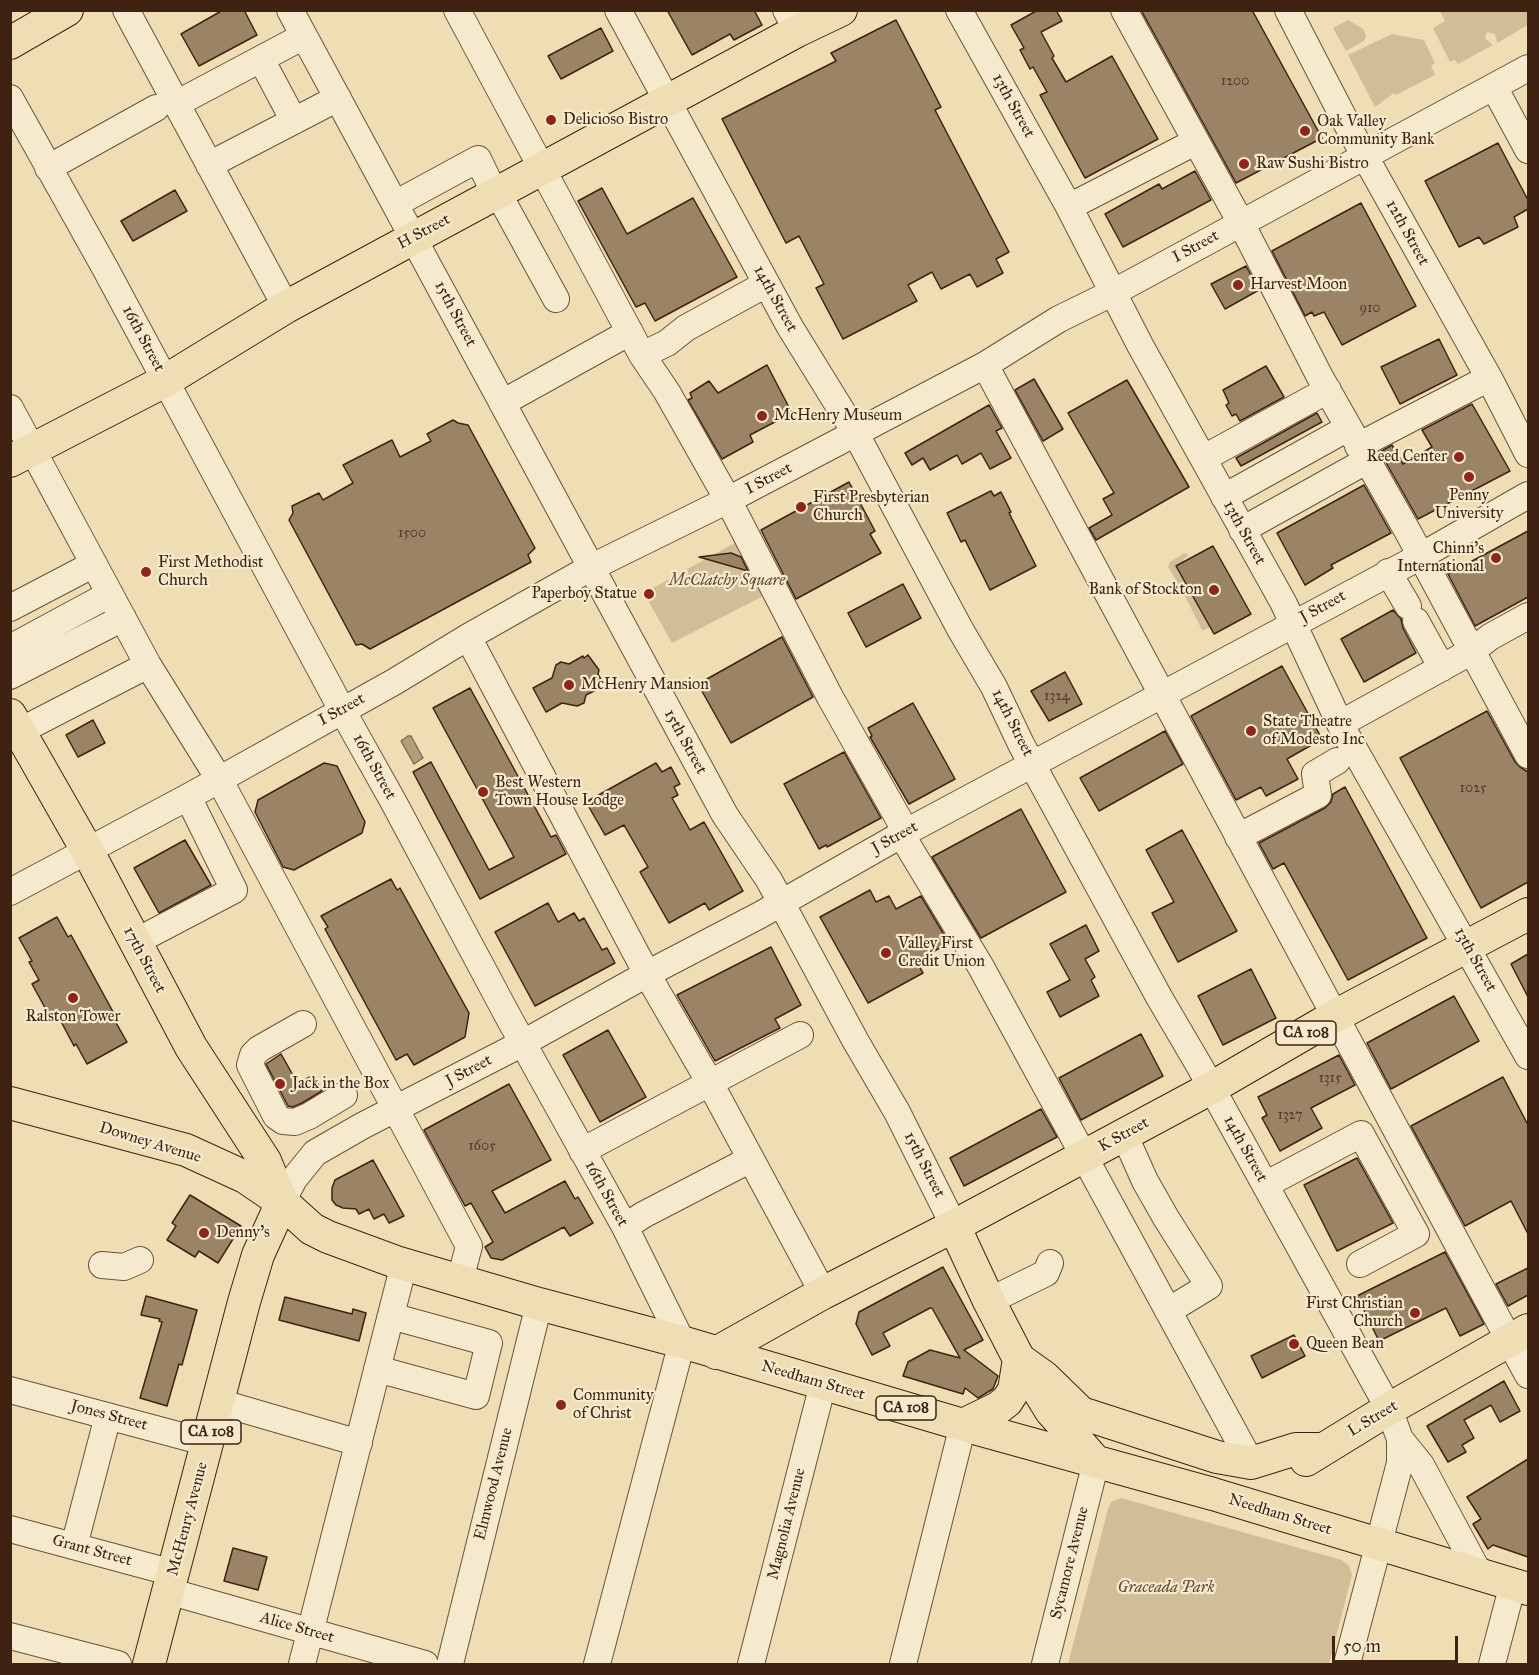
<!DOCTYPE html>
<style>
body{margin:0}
#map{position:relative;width:1539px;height:1675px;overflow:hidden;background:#efdeb3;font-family:"IM FELL Great Primer",serif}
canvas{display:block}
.frame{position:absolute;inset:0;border:12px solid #3f2212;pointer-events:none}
.scale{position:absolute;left:1332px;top:1636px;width:126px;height:27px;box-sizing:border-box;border:3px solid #3f2212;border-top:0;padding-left:8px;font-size:18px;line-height:21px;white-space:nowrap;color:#3f2212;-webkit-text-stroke:4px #f5eace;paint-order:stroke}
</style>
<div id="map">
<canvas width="1539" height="1675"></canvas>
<div class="frame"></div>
<div class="scale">50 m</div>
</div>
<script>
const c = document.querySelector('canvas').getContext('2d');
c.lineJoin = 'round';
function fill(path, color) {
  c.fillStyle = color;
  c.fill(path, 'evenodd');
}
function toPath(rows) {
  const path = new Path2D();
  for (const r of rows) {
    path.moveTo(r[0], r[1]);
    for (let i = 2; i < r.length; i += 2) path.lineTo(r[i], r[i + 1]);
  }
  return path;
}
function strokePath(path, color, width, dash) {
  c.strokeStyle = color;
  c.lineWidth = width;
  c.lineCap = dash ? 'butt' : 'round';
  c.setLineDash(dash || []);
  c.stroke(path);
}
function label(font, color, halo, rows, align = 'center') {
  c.font = font + ' "IM FELL Great Primer",serif';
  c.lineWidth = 4.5;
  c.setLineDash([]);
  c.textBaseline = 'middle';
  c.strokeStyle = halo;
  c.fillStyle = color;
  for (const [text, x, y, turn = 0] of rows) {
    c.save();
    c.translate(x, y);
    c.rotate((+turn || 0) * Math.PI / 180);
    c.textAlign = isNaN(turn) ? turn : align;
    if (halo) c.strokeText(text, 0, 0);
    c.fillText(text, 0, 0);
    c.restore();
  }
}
fill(toPath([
 [1440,11,1528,11,1528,25,1497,43,1495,34,1487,32,1485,38,1493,45,1458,64,1455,60,1450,62,1433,28,1445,21],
 [1348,20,1363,29,1366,35,1364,41,1346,51,1333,28],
 [1392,34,1424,40,1435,63,1431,66,1435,75,1396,95,1394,93,1375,107,1348,55],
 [740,540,769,593,672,643,644,593],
 [1185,553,1189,556,1183,559,1210,627,1204,630,1202,630,1182,590,1168,567,1170,562],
 [1121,1498,1342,1560,1349,1566,1352,1575,1329,1664,1068,1664,1108,1509,1111,1502]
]), '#d1be98');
const water = toPath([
 [408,736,411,736,423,758,414,764,401,741,408,736]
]);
fill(water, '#b39e7c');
strokePath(water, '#856c52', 1.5);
const building = toPath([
 [223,10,244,10,257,35,199,66,181,34,223,10],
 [667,10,754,10,762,25,734,40,730,34,692,55,667,10],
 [1038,10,1056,10,1062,21,1041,32,1054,56,1052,58,1066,82,1112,56,1158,139,1085,178,1040,95,1047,92,1033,67,1030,69,1020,50,1024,48,1011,25,1038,10],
 [1141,10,1252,10,1322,138,1236,183,1141,10],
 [896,20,941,107,935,110,1009,252,996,259,1003,273,977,287,970,274,941,289,932,272,908,285,917,301,843,339,816,288,824,284,799,236,786,243,722,119,836,61,831,53,896,20],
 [601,28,613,51,561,79,548,56,601,28],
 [1498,143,1528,200,1528,209,1514,217,1518,227,1484,244,1479,237,1459,247,1425,181,1498,143],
 [1195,171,1211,200,1123,247,1105,214,1159,184,1162,189,1195,171],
 [602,188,627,234,693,198,737,277,655,321,645,303,636,307,578,201,602,188],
 [175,190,187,211,133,241,121,221,175,190],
 [1361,203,1416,306,1342,345,1324,312,1314,316,1312,312,1305,316,1272,251,1361,203],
 [1246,266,1259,290,1225,309,1211,284,1246,266],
 [1439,339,1457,375,1400,404,1381,367,1439,339],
 [767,365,792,413,750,435,753,442,722,459,688,400,692,398,690,393,709,381,718,393,767,365],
 [1266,366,1284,397,1240,421,1236,414,1232,416,1226,405,1229,403,1223,390,1266,366],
 [1034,379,1063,429,1043,441,1015,390,1034,379],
 [1127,380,1189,487,1096,540,1089,528,1112,515,1103,499,1114,493,1068,413,1127,380],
 [1472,404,1510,471,1418,519,1380,452,1392,445,1403,464,1432,447,1422,430,1472,404],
 [989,405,1002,428,996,431,1011,458,990,469,981,453,962,464,957,455,930,470,923,458,912,465,905,453,989,405],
 [1317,413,1322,422,1241,466,1236,458,1317,413],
 [453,420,458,423,468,425,535,548,528,555,531,562,370,649,362,644,356,645,289,520,293,513,292,506,319,493,323,500,353,483,343,465,392,440,400,457,431,441,427,434,453,420],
 [849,482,875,531,870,534,881,553,796,599,761,530,849,482],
 [1364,485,1391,533,1331,565,1333,568,1305,585,1277,533,1364,485],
 [991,491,994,496,1001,492,1011,512,1009,513,1036,566,990,590,965,540,961,542,947,513,991,491],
 [1528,531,1528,597,1475,626,1448,574,1528,531],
 [1213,546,1251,614,1214,634,1176,566,1213,546],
 [731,553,741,557,748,571,699,557,731,553],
 [903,584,921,618,866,647,848,613,903,584],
 [1393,610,1401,619,1403,628,1416,653,1364,682,1341,639,1393,610],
 [782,637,813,697,731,743,698,684,782,637],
 [588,655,599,670,598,674,602,681,597,683,600,688,586,695,584,703,577,706,562,703,546,712,533,688,552,678,556,665,561,662,569,664,583,656,584,658,588,655],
 [1282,666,1322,739,1287,759,1298,779,1266,796,1261,787,1236,800,1191,716,1282,666],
 [1065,672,1082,704,1049,721,1031,691,1065,672],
 [470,688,551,837,556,835,566,854,480,899,413,772,431,762,489,870,514,857,433,708,470,688],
 [913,703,955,779,909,804,870,737,872,736,868,728,913,703],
 [1487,711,1515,762,1520,767,1528,772,1528,882,1481,908,1400,758,1487,711],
 [93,720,105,743,78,757,66,735,93,720],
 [1165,731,1183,764,1099,811,1080,778,1165,731],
 [844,752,881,818,827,847,826,845,819,849,784,784,844,752],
 [324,763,337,766,365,822,362,833,294,870,283,867,255,812,258,800,324,763],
 [656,763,662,772,671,767,680,784,674,787,678,795,672,798,690,830,704,822,743,891,709,910,705,903,669,923,640,872,648,867,624,825,605,835,586,802,656,763],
 [1345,787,1427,938,1348,980,1284,863,1273,869,1259,843,1325,808,1331,802,1333,794,1345,787],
 [1021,809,1066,892,981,938,932,857,1021,809],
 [1182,830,1237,931,1178,962,1152,913,1174,902,1146,850,1182,830],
 [185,840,211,885,159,913,134,868,185,840],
 [391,879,397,890,400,888,469,1013,465,1037,414,1065,407,1054,396,1060,325,929,328,927,321,916,391,879],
 [870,890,876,902,889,896,896,909,921,896,949,943,916,961,923,973,868,1003,820,917,870,890],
 [548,903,558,922,574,913,579,921,584,918,602,950,607,948,615,963,535,1006,495,932,548,903],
 [57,917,68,937,71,935,117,1019,115,1021,127,1042,87,1064,76,1044,74,1046,56,1012,49,1015,32,984,39,980,29,962,32,961,19,938,57,917],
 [1086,925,1099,951,1085,959,1095,977,1091,980,1099,996,1060,1017,1047,992,1070,980,1050,944,1086,925],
 [771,947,801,1005,775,1019,780,1028,715,1061,677,995,771,947],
 [1528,954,1528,997,1511,964,1528,954],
 [1251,969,1276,1018,1223,1045,1198,996,1251,969],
 [1454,996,1479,1041,1391,1089,1367,1043,1454,996],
 [608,1030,646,1097,600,1122,563,1055,608,1030],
 [1141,1034,1163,1076,1081,1120,1059,1078,1141,1034],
 [281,1054,298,1084,313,1075,322,1091,302,1103,293,1107,288,1106,266,1064,281,1054],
 [1339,1055,1355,1085,1311,1108,1322,1128,1280,1151,1262,1118,1267,1115,1258,1097,1339,1055],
 [1503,1077,1528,1125,1528,1234,1511,1201,1465,1226,1411,1126,1503,1077],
 [509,1084,551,1160,492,1191,505,1213,565,1181,575,1199,578,1197,593,1223,570,1236,564,1227,502,1260,491,1258,485,1247,493,1242,471,1203,465,1206,424,1130,509,1084],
 [1041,1109,1057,1137,964,1186,950,1158,1041,1109],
 [1357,1158,1393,1223,1337,1251,1304,1185,1357,1158],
 [373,1160,404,1216,389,1223,384,1214,374,1219,369,1209,359,1214,356,1209,343,1208,336,1205,332,1200,332,1188,335,1180,373,1160],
 [190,1195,241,1226,218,1263,199,1251,195,1257,167,1240,176,1226,172,1223,190,1195],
 [1445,1252,1484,1324,1460,1336,1446,1308,1379,1341,1357,1296,1445,1252],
 [943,1267,983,1340,964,1350,998,1376,993,1389,978,1398,965,1388,963,1394,903,1376,908,1362,930,1350,960,1358,932,1308,930,1308,883,1333,890,1346,872,1355,856,1324,859,1312,943,1267],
 [1528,1268,1528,1295,1508,1306,1496,1284,1528,1268],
 [146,1296,197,1310,182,1365,179,1364,167,1406,140,1398,162,1322,159,1321,160,1319,141,1315,146,1296],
 [285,1297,352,1314,353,1309,366,1313,359,1341,279,1320,285,1297],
 [1294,1335,1305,1356,1262,1378,1251,1356,1294,1335],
 [1504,1381,1520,1411,1500,1422,1491,1405,1464,1420,1474,1438,1462,1445,1466,1452,1448,1462,1427,1426,1504,1381],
 [1528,1459,1528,1557,1493,1545,1488,1549,1473,1524,1481,1519,1467,1497,1528,1459],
 [233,1548,267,1557,258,1590,224,1581,233,1548]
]);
fill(building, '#9b8466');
strokePath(building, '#3f2212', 1.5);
const minor = toPath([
 [126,10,286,307],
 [290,10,725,815,769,880,855,1040,897,1112,954,1226],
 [457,10,642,355,667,392,728,500,830,697,906,832],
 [618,10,790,327,856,434,960,629,994,687,1021,744,1159,997,1200,1067,1389,1409,1400,1439,1421,1465,1480,1575],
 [786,10,797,31],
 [959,10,1069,207,1140,345,1283,602,1340,724,1528,1056],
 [1124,10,1241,223,1320,377,1408,532,1528,755],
 [1288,10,1349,128,1489,378,1528,454],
 [261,59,294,121],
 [1494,87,1528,150],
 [10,98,105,268,342,710,393,801,510,1020,625,1227,682,1342,597,1664],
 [176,104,304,36],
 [209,165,338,98],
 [48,168,156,108],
 [498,193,556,299],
 [395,204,478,159,495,194],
 [1069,207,1195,142],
 [642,355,667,343,686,328,766,284],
 [985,365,1528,1375],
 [502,403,630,332],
 [10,408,148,665,219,779,469,1246,460,1280],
 [1358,446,1489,378],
 [1204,458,1328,390],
 [1224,497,1348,428],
 [1242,530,1366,461],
 [1388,572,1408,606],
 [10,608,94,564],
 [1416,621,1442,668],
 [468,637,647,974,710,1083,823,1293],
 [10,648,110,594],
 [10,676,123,618],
 [1340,724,1472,651,1490,637,1528,616],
 [20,731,148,665],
 [901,834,981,967,1251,1463],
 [1238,837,1318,795,1315,774,1337,761],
 [10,892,188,797,394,682,468,637,590,568,728,500,985,365,1059,319,1114,292,1528,68],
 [135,942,234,890,188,797],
 [303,1024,259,1049,253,1055,250,1065,276,1116,283,1121,295,1122,309,1116,344,1095],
 [1124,1134,1145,1181,1166,1218,1209,1286,1168,1311],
 [582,1151,800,1035],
 [1265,1185,1361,1134,1416,1234,1360,1264],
 [282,1202,294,1179,315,1153,362,1126,523,1043,647,974,760,915,906,832,1421,556,1528,495],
 [625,1227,643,1215,751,1159],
 [102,1265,124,1267,140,1260],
 [989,1301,1046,1273,1050,1263],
 [377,1369,476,1396,489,1343,391,1316],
 [10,1390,208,1443],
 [218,1402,359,1443],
 [10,1529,173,1573],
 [74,1546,108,1416],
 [168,1591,425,1664],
 [10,1636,118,1664],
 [302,1664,404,1264],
 [450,1664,539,1304],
 [751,1664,823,1384],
 [903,1664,963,1425],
 [1045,1664,1096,1462],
 [1347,1664,1400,1463,1400,1439],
 [1492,1664,1513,1584]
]);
const major = toPath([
 [10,43,67,10],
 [10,461,165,381,286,307,797,31,841,10],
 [10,715,87,850,191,1047,265,1161,282,1202],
 [10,1103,186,1150,245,1177,282,1202,312,1229,328,1237,396,1262,539,1304,682,1342,963,1425,1213,1494,1528,1589],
 [954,1226,989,1301,1019,1359,1051,1411,1096,1462],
 [716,1353,823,1293,954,1226,1211,1088,1335,1016,1528,914],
 [963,1425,998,1408,1007,1401,1014,1390,1019,1359,1044,1377,1081,1413,1217,1457,1251,1463,1296,1449,1324,1449],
 [1306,1460,1389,1409,1528,1330],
 [149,1664,244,1302,258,1255,282,1202]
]);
strokePath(minor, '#6b513a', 28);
strokePath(major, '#3f2212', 34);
strokePath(minor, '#f5eace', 26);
strokePath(major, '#efdeb3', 32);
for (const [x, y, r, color] of [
 [551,120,6,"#8f2418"],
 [1305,131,6,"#8f2418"],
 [1244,164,6,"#8f2418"],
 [1238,285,6,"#8f2418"],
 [762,416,6,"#8f2418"],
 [1459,457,6,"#8f2418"],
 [1469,477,6,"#8f2418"],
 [801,507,6,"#8f2418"],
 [1496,558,6,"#8f2418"],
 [146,572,6,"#8f2418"],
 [1214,590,6,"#8f2418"],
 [649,594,6,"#8f2418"],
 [569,685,6,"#8f2418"],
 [1251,731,6,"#8f2418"],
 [483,792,6,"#8f2418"],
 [886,953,6,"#8f2418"],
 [73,998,6,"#8f2418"],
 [280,1084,6,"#8f2418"],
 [204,1233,6,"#8f2418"],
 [1415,1313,6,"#8f2418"],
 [1294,1344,6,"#8f2418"],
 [561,1405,6,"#8f2418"]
]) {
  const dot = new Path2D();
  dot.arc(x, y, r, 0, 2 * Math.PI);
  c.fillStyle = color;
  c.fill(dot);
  strokePath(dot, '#f5eace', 2);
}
label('14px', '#563a27', null, [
 ["1200",1235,82],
 ["910",1370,309],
 ["1500",412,534],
 ["1324",1057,697],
 ["1025",1473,789],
 ["1315",1330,1079],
 ["1327",1290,1116],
 ["1605",482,1147]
]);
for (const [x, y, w] of [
 [1306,1033,60],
 [906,1408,60],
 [211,1432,60]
]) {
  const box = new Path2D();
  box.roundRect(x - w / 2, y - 12, w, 24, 4.5);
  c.fillStyle = '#f5eace';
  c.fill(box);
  strokePath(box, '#3f2212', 1.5);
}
label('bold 15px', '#3f2212', null, [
 ["CA 108",1306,1033],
 ["CA 108",906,1408],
 ["CA 108",211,1432]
]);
label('16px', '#3f2212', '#f5eace', [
 ["13th Street",1013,106,61],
 ["H Street",424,232,-28],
 ["12th Street",1407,233,61],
 ["I Street",1196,247,-29],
 ["14th Street",775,299,61],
 ["15th Street",455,314,62],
 ["16th Street",143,339,62],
 ["I Street",769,479,-28],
 ["13th Street",1244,533,61],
 ["J Street",1323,607,-29],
 ["I Street",342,710,-29],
 ["14th Street",1012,723,63],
 ["15th Street",685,742,61],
 ["16th Street",374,767,61],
 ["J Street",895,838,-29],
 ["17th Street",144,960,62],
 ["13th Street",1475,960,61],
 ["J Street",469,1071,-28],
 ["K Street",1124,1135,-29],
 ["Downey Avenue",150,1143,17],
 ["14th Street",1245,1149,61],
 ["15th Street",924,1165,63],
 ["16th Street",606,1194,61],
 ["Needham Street",813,1381,16],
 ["Jones Street",109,1416,15],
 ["L Street",1373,1419,-31],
 ["Elmwood Avenue",494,1484,-76],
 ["Needham Street",1280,1515,17],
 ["McHenry Avenue",188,1519,-75],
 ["Magnolia Avenue",787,1524,-76],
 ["Grant Street",92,1551,15],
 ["Sycamore Avenue",1070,1563,-76],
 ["Alice Street",297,1628,16]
]);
label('16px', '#3f2212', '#f5eace', [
 ["Delicioso Bistro",563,120],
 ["Oak Valley",1317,122],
 ["Community Bank",1317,140],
 ["Raw Sushi Bistro",1256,164],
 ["Harvest Moon",1250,285],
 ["McHenry Museum",774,416],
 ["Reed Center",1447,457,"right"],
 ["Penny",1469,496,"center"],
 ["University",1469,514,"center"],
 ["First Presbyterian",813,498],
 ["Church",813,516],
 ["Chinn's",1484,549,"right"],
 ["International",1484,567,"right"],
 ["First Methodist",158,563],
 ["Church",158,581],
 ["Bank of Stockton",1202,590,"right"],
 ["Paperboy Statue",637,594,"right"],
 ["McHenry Mansion",581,685],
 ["State Theatre",1263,722],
 ["of Modesto Inc",1263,740],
 ["Best Western",495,783],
 ["Town House Lodge",495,801],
 ["Valley First",898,944],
 ["Credit Union",898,962],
 ["Ralston Tower",73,1017,"center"],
 ["Jack in the Box",292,1084],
 ["Denny's",216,1233],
 ["First Christian",1403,1304,"right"],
 ["Church",1403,1322,"right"],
 ["Queen Bean",1306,1344],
 ["Community",573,1396],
 ["of Christ",573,1414]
], 'left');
label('italic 16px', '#644934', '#f5eace', [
 ["McClatchy Square",727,581],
 ["Graceada Park",1166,1588]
]);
</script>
